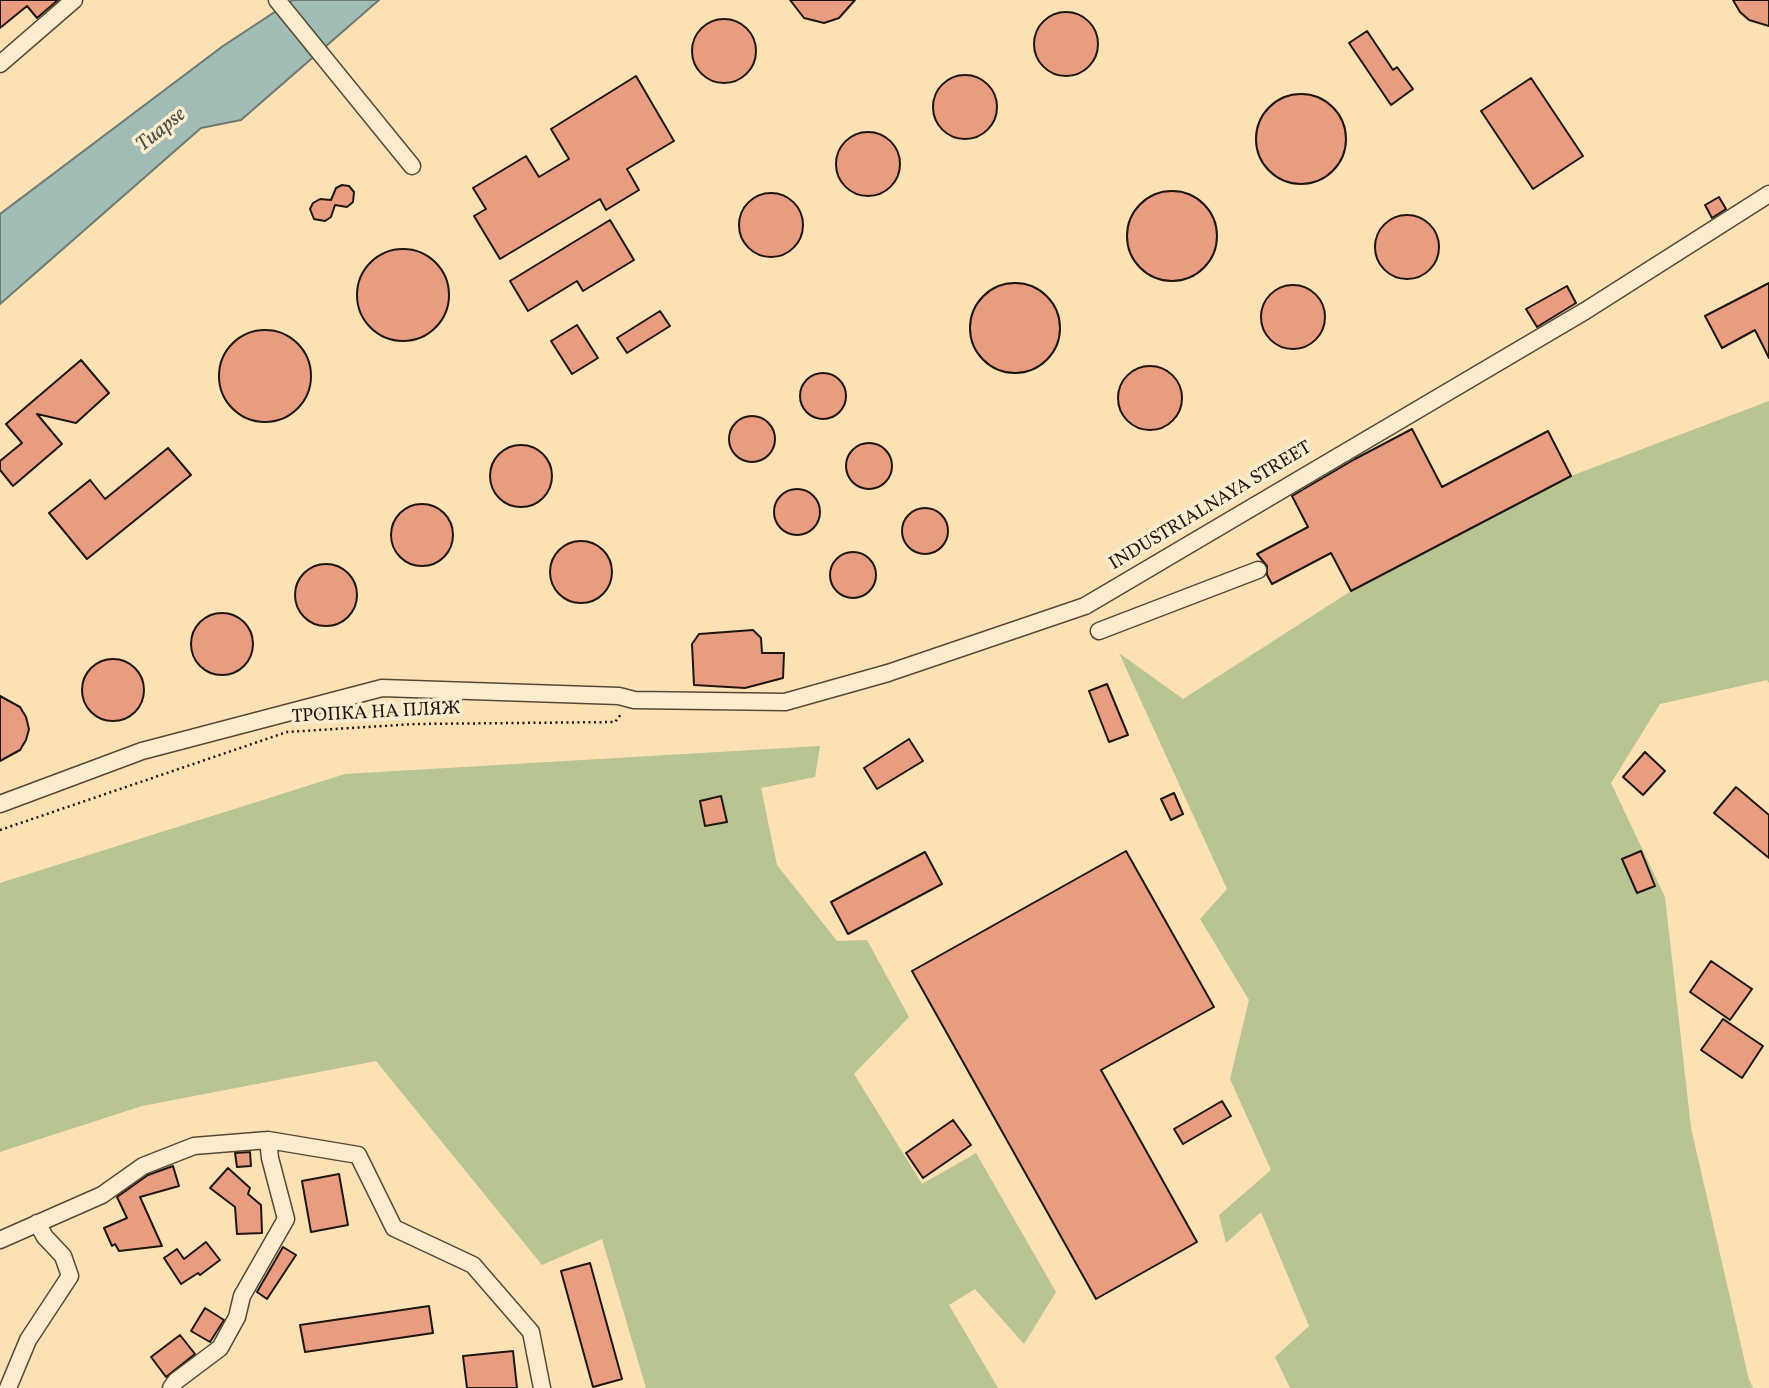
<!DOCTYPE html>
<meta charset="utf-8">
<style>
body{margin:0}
canvas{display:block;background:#fbe1b3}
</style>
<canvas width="1769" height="1388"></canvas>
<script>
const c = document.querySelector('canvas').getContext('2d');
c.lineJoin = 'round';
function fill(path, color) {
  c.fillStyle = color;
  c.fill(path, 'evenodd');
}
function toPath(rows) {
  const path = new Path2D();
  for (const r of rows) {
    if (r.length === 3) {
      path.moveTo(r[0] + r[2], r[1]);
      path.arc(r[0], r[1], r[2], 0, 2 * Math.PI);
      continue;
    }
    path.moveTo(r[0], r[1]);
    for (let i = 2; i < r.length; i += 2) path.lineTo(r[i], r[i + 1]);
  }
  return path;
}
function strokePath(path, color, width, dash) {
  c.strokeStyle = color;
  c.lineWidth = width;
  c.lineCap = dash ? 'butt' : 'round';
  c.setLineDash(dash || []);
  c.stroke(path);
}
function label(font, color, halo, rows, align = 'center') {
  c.font = font + ' Vollkorn,serif';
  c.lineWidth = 7;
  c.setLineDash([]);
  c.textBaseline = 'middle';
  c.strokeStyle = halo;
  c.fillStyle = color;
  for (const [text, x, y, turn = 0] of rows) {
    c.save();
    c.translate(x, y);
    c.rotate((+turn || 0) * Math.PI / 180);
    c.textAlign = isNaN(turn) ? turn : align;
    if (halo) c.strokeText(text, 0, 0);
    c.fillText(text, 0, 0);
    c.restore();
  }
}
fill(toPath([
 [1769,401,1769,683,1767,680,1660,704,1611,783,1665,897,1691,1128,1749,1380,1753,1388,1290,1388,1275,1357,1309,1326,1261,1212,1226,1243,1219,1215,1271,1170,1230,1079,1249,1000,1200,919,1227,889,1119,653,1183,699,1351,591,1571,476],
 [820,746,815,777,761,788,777,865,837,941,867,940,909,1017,854,1074,922,1184,976,1153,1056,1292,1024,1344,975,1289,949,1305,998,1388,646,1388,602,1239,542,1265,376,1061,142,1106,0,1152,0,883,345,774]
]), '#b8c491');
const water = toPath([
 [293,0,379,0,241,120,201,128,0,304,0,214,223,46,293,0]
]);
fill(water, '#a1bbb5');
strokePath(water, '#6d7972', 2);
const building = toPath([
 [0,0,58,0,37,18,27,6,0,28,0,0],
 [790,0,855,0,839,18,824,23,804,18,790,0],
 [1733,0,1769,0,1769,26,1749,20,1740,12,1733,0],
 [1066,44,32],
 [724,51,32],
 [1367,31,1393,70,1397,67,1413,89,1391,105,1349,43,1367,31],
 [965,107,32],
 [636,76,674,141,627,169,639,190,606,210,600,199,500,259,474,216,486,209,473,188,526,156,539,177,569,159,551,129,636,76],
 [1531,78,1583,156,1533,189,1481,111,1531,78],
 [1301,139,45],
 [868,164,32],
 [342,185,349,186,354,192,353,202,347,207,335,205,331,217,325,221,314,219,310,209,313,203,320,199,331,200,336,188,342,185],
 [1172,236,45],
 [771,225,32],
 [1719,197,1726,209,1712,218,1705,205,1719,197],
 [1407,247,32],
 [610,220,634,260,583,291,577,281,528,311,510,281,610,220],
 [403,295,46],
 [1015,328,45],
 [1769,283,1769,358,1755,330,1722,348,1705,316,1769,283],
 [1293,317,32],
 [1567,286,1576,303,1537,327,1526,309,1567,286],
 [660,311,670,326,627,353,617,338,660,311],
 [577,325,598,358,572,374,551,341,577,325],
 [265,376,46],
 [81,360,109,393,76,423,37,414,62,444,13,486,0,470,0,461,22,443,6,424,81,360],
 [1150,398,32],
 [823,396,23],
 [752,439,23],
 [1412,429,1442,487,1548,431,1571,476,1351,591,1331,553,1272,584,1267,575,1267,566,1257,554,1308,527,1292,496,1355,459,1412,429],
 [869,466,23],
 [521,476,31],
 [168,448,191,475,87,559,49,513,90,480,105,499,168,448],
 [797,512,23],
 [422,535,31],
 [925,531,23],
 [581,572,31],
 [853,575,23],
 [326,595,31],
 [222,644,31],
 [753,630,761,638,762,653,784,653,783,678,745,688,694,685,692,644,699,634,753,630],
 [113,690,31],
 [1107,684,1128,735,1109,742,1089,691,1107,684],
 [0,696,20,707,26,717,29,729,26,740,20,750,0,761,0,696],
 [909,739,923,761,877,789,864,768,909,739],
 [1645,752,1665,771,1643,795,1623,777,1645,752],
 [1736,787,1769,815,1769,858,1714,813,1736,787],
 [1174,793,1183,814,1171,820,1161,799,1174,793],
 [721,796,727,822,705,826,700,801,721,796],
 [1126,851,1214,1007,1101,1070,1197,1242,1096,1299,912,971,1126,851],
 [1641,851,1655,886,1637,893,1622,859,1641,851],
 [925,852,942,884,848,934,831,902,925,852],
 [1711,961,1752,989,1730,1020,1690,992,1711,961],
 [1723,1019,1763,1046,1742,1078,1701,1050,1723,1019],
 [1222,1101,1231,1116,1183,1144,1174,1129,1222,1101],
 [953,1120,971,1145,923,1178,906,1153,953,1120],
 [250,1152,251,1166,237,1167,235,1153,250,1152],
 [173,1166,179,1186,140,1197,162,1246,119,1251,115,1244,112,1246,104,1228,127,1218,117,1197,148,1175,173,1166],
 [228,1168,250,1188,248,1194,261,1205,262,1233,237,1234,235,1207,210,1188,228,1168],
 [339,1174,348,1225,311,1232,302,1181,339,1174],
 [206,1242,220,1260,200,1275,198,1273,181,1284,164,1258,177,1249,184,1259,206,1242],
 [283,1247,296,1255,267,1299,257,1292,283,1247],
 [590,1263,622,1379,593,1387,561,1271,590,1263],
 [429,1306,433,1333,305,1352,300,1325,429,1306],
 [205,1308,224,1320,210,1342,191,1331,205,1308],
 [180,1335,195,1354,166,1377,151,1357,180,1335],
 [513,1351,517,1388,467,1388,463,1356,513,1351]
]);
fill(building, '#e89d80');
strokePath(building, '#1e160d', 2);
const minor = toPath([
 [277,0,412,166],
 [0,64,74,0],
 [1099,631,1258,570],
 [0,804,142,751,382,688,619,696,634,700,785,702,888,673,1085,606,1585,311,1769,194],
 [0,1240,102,1195,143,1166,194,1146,268,1140,358,1155,394,1228,473,1265,531,1332,542,1388],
 [8,1388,28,1340,70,1276,63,1256,45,1237,37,1223],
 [171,1388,176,1381,220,1348,237,1317,242,1296,286,1219,270,1158,268,1140]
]);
strokePath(minor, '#554936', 19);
strokePath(toPath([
 [0,830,287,732,415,724,615,722,622,713]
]), '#1e160d', 2.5, [2, 3.5]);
strokePath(minor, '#fcecce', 16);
label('19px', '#1e160d', '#fcecce', [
 ["INDUSTRIALNAYA STREET",1211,507,-31],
 ["ТРОПКА НА ПЛЯЖ",376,714,-3]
]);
label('italic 21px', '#4c5048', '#fcecce', [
 ["Tuapse",162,131,-39]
]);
</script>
